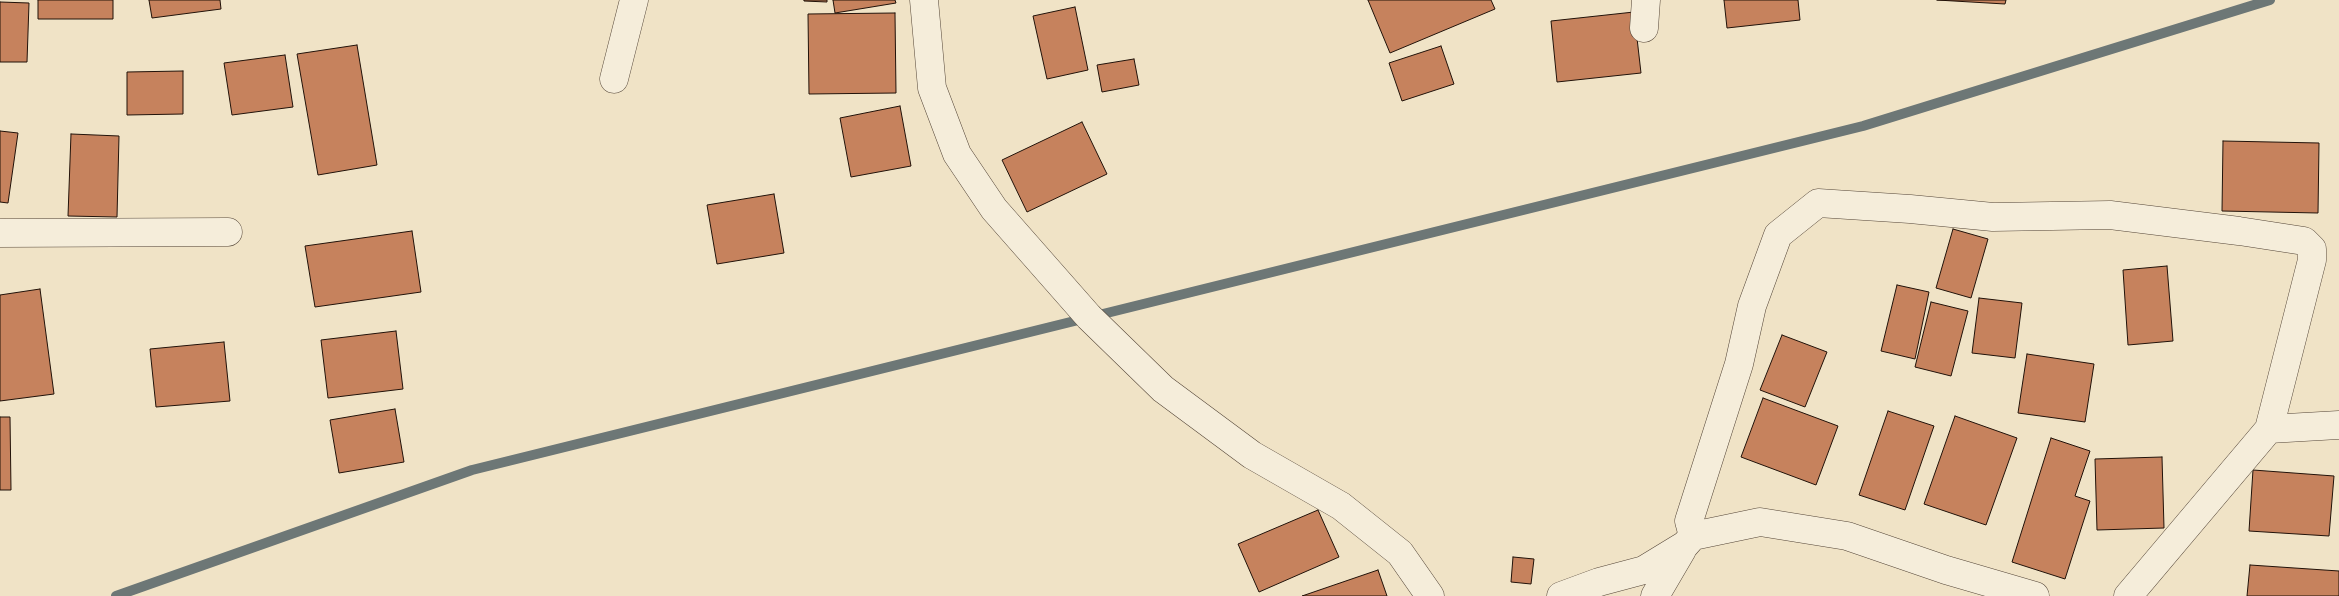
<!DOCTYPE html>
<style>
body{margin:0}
canvas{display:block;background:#f0e3c6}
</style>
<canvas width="2339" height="596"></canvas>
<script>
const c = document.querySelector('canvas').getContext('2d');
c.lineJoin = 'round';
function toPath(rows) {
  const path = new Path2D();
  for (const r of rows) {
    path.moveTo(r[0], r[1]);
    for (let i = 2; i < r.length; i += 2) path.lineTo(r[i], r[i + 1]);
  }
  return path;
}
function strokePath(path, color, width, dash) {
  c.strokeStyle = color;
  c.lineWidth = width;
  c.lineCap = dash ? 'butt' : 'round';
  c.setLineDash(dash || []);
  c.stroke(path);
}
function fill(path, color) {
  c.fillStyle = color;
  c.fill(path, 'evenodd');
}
strokePath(toPath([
 [116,596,472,470,1863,126,2270,0]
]), '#6d7776', 10);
const building = toPath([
 [38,0,113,0,113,19,38,19,38,0],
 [149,0,220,0,221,9,152,18,149,0],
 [804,0,827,0,827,2,804,1,804,0],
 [833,0,895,0,896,3,835,13,833,0],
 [1368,0,1491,0,1495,9,1390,53,1368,0],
 [1724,0,1798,0,1800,20,1727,28,1724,0],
 [1937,0,2006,0,2005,4,1937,0],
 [0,2,29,3,27,62,0,62,0,2],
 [1075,7,1088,70,1047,79,1033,16,1075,7],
 [1634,12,1641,73,1557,82,1551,21,1634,12],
 [895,13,896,93,809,94,808,14,895,13],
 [357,45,377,165,318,175,297,54,357,45],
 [1441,46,1454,84,1402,101,1389,63,1441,46],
 [285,55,293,107,232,115,224,63,285,55],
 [1134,59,1139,85,1102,92,1097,65,1134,59],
 [183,71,183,114,127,115,127,72,183,71],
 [900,106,911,166,851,177,840,118,900,106],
 [1082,122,1107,174,1027,212,1002,160,1082,122],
 [0,131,18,133,8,203,0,202,0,131],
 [71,134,119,136,117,217,68,216,71,134],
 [2223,141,2319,143,2318,213,2222,211,2223,141],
 [774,194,784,253,717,264,707,205,774,194],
 [1953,229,1988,239,1971,298,1936,288,1953,229],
 [412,231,421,292,315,307,305,246,412,231],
 [2167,266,2173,341,2128,345,2123,270,2167,266],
 [1897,285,1929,292,1915,359,1881,351,1897,285],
 [40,289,54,394,0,401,0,295,40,289],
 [1979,298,2022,303,2015,358,1972,353,1979,298],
 [1931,302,1968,311,1951,376,1915,367,1931,302],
 [396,331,403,389,328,398,321,340,396,331],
 [1782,335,1827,352,1805,407,1760,390,1782,335],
 [224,342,230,401,156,407,150,349,224,342],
 [2027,354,2094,364,2085,422,2018,413,2027,354],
 [1763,398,1838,426,1816,485,1741,457,1763,398],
 [395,409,404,462,339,473,330,420,395,409],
 [1888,411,1934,426,1905,510,1859,495,1888,411],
 [1955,416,2017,438,1986,525,1924,504,1955,416],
 [0,417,10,417,11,490,0,490,0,417],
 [2051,438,2090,451,2075,496,2090,501,2065,579,2012,562,2051,438],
 [2162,457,2164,528,2097,530,2095,459,2162,457],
 [2253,470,2334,476,2329,536,2249,531,2253,470],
 [1318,510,1339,557,1259,592,1238,544,1318,510],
 [1513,557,1534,559,1531,584,1511,582,1513,557],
 [2250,565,2339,571,2339,596,2247,596,2250,565],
 [1378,570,1387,596,1302,596,1378,570]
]);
fill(building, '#c6825d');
strokePath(building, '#211209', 1);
const minor = toPath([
 [924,0,932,88,957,154,994,209,1089,317,1163,389,1252,455,1341,506,1400,553,1430,596],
 [1644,28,1646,0],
 [614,79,634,0],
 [0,233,228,232],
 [2269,429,2339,425],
 [1693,536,1689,521,1739,364,1752,306,1778,235,1818,203,1910,209,1993,217,2110,215,2239,231,2304,241,2312,249,2312,260,2269,429,2128,596],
 [1561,596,1599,582,1644,570,1685,545,1693,536,1760,522,1847,536,1946,570,2035,596],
 [1655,596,1682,550]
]);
strokePath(minor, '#554638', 29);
strokePath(minor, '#f5edda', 28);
</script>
